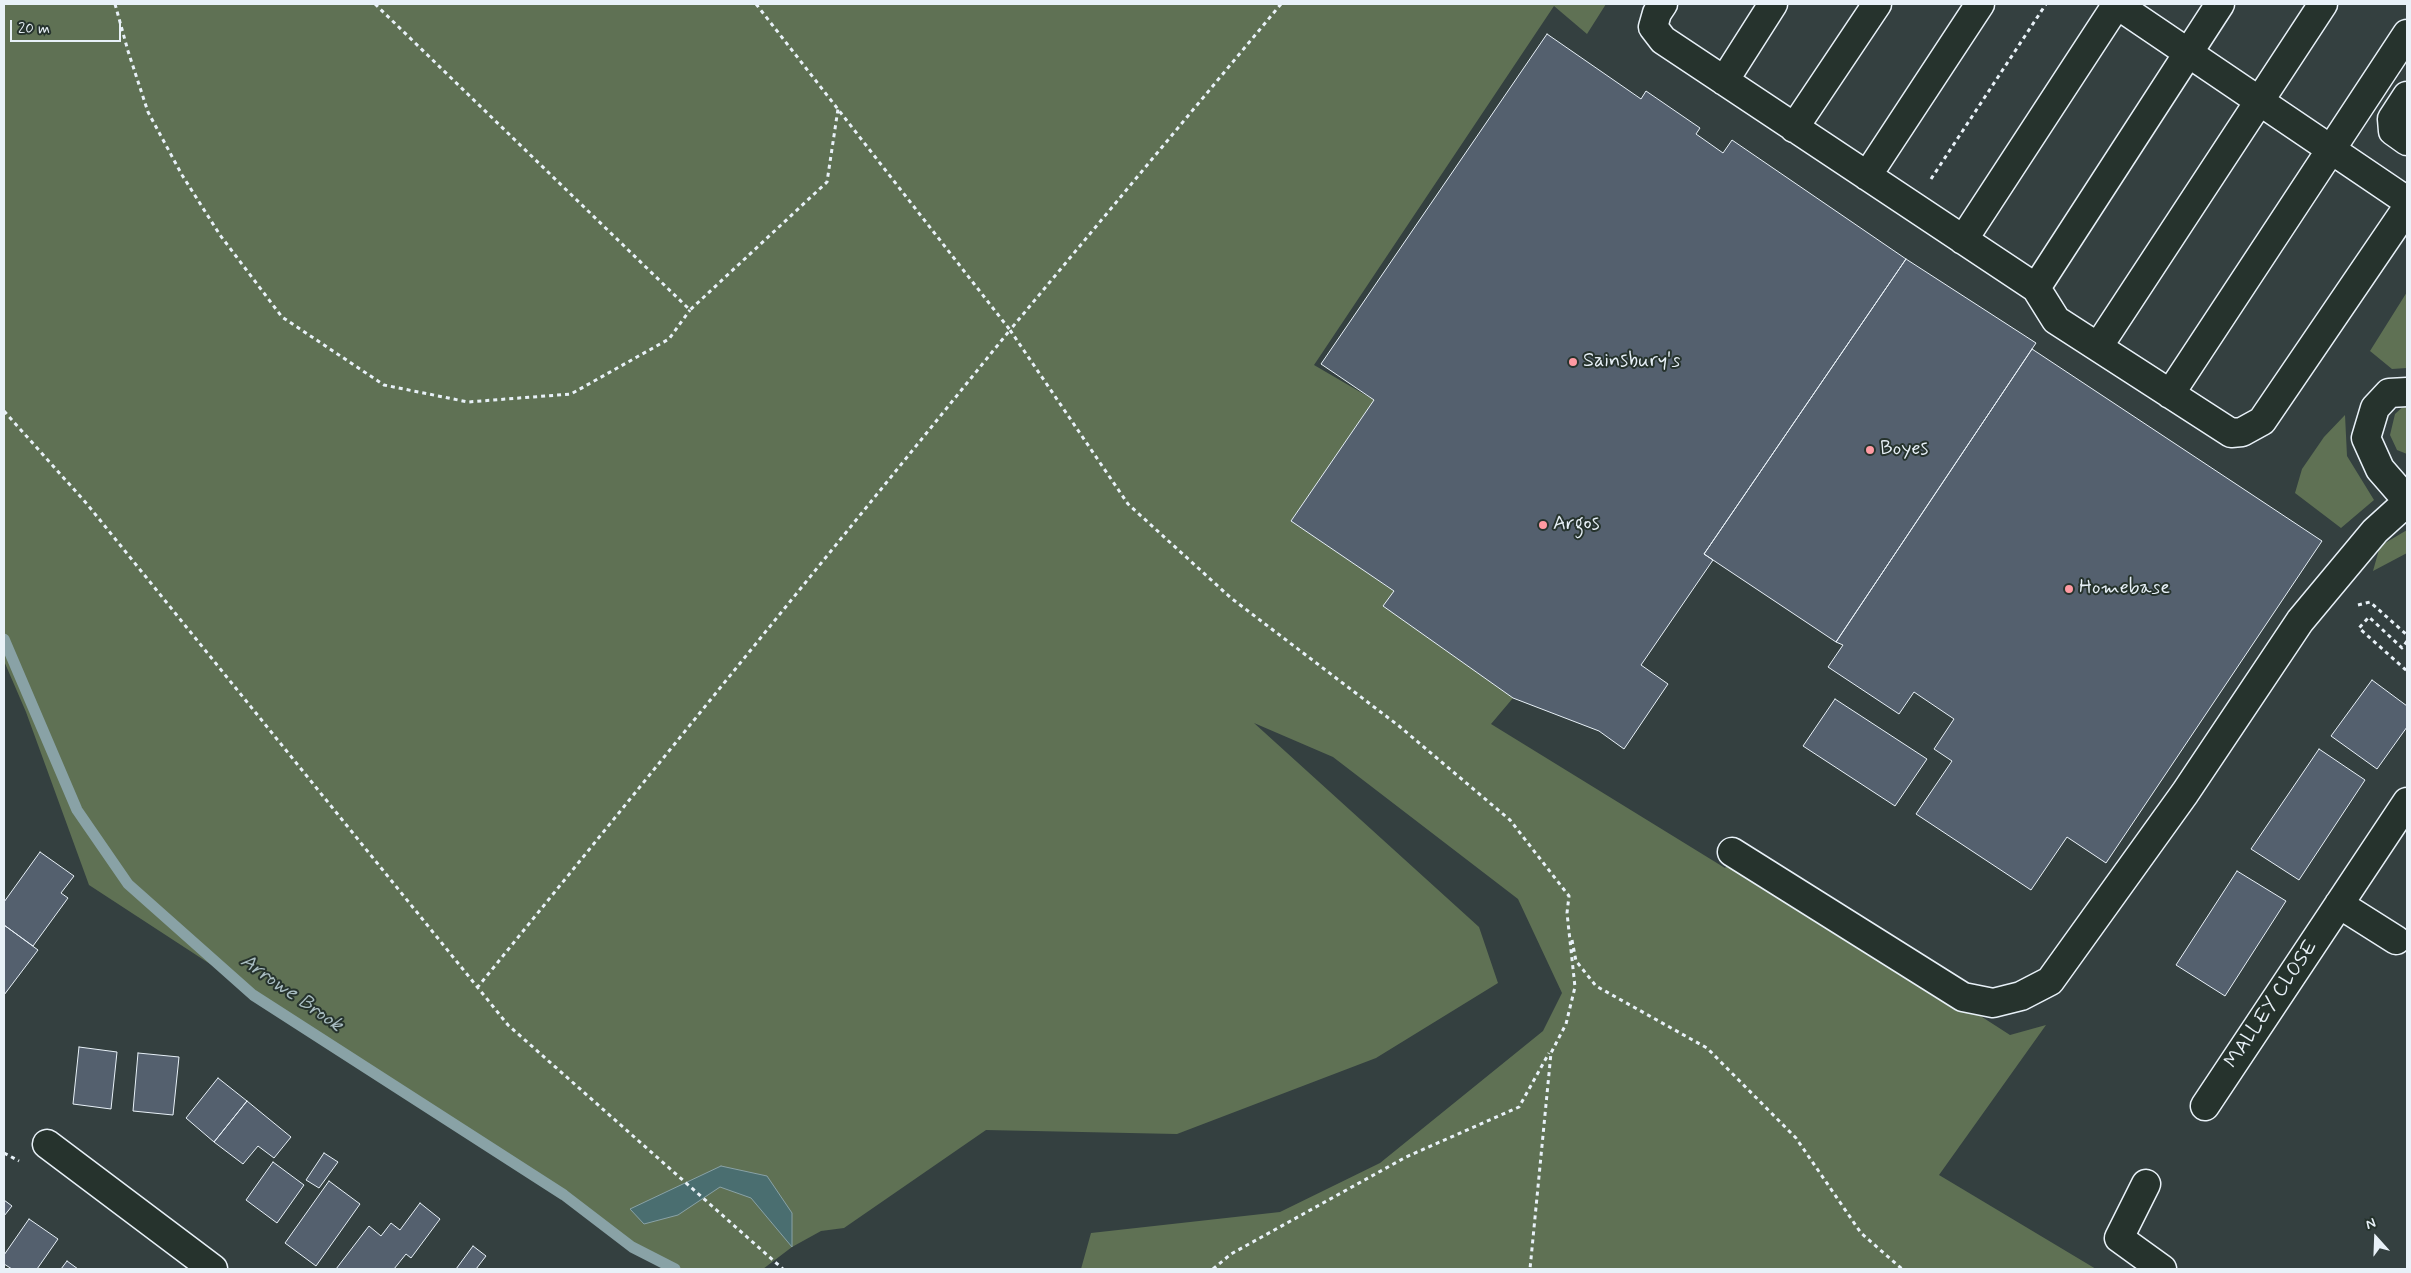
<!DOCTYPE html>
<style>
body{margin:0}
#map{position:relative;width:2411px;height:1273px;overflow:hidden;background:#344040;font-family:Mynerve,sans-serif}
canvas{display:block}
.frame{position:absolute;inset:0;border:5px solid #e8f1f8;pointer-events:none}
.north{position:absolute;left:2351px;top:1213px;width:50px;height:50px;-webkit-text-stroke:4px #26332d;paint-order:stroke;rotate:340deg;font-size:14px;font-weight:700;line-height:20px;text-align:center;color:#e8f1f8}
.north::after{content:'';display:block;margin:auto;width:18px;height:22px;background:#e8f1f8;clip-path:polygon(50% 0,100% 100%,50% 72%,0 100%)}
.scale{position:absolute;left:10px;top:20px;width:111px;height:22px;box-sizing:border-box;border:2px solid #e8f1f8;border-top:0;padding-left:6px;font-size:15px;line-height:18px;white-space:nowrap;color:#e8f1f8;-webkit-text-stroke:4px #26332d;paint-order:stroke}
</style>
<div id="map">
<canvas width="2411" height="1273"></canvas>
<div class="frame"></div>
<div class="north">N</div>
<div class="scale">20 m</div>
</div>
<script>
const c = document.querySelector('canvas').getContext('2d');
c.lineJoin = 'round';
function fill(path, color) {
  c.fillStyle = color;
  c.fill(path, 'evenodd');
}
function toPath(rows) {
  const path = new Path2D();
  for (const r of rows) {
    path.moveTo(r[0], r[1]);
    for (let i = 2; i < r.length; i += 2) path.lineTo(r[i], r[i + 1]);
  }
  return path;
}
function strokePath(path, color, width, dash) {
  c.strokeStyle = color;
  c.lineWidth = width;
  c.lineCap = dash ? 'butt' : 'round';
  c.setLineDash(dash || []);
  c.stroke(path);
}
function label(font, color, halo, rows, align = 'center') {
  c.font = font + ' Mynerve,sans-serif';
  c.lineWidth = 4;
  c.setLineDash([]);
  c.textBaseline = 'middle';
  c.strokeStyle = halo;
  c.fillStyle = color;
  for (const [text, x, y, turn = 0] of rows) {
    c.save();
    c.translate(x, y);
    c.rotate((+turn || 0) * Math.PI / 180);
    c.textAlign = isNaN(turn) ? turn : align;
    if (halo) c.strokeText(text, 0, 0);
    c.fillText(text, 0, 0);
    c.restore();
  }
}
fill(toPath([
 [4,4,1606,4,1587,34,1554,6,1314,365,1374,400,1291,521,1394,591,1384,606,1513,698,1491,724,1725,868,1734,857,2010,1035,2046,1025,1939,1175,2096,1269,1081,1269,1091,1233,1280,1212,1380,1163,1543,1031,1562,993,1518,899,1333,757,1254,723,1479,927,1498,983,1376,1058,1177,1134,986,1130,844,1228,821,1231,792,1247,763,1269,675,1269,632,1247,564,1195,89,885,26,712,4,661],
 [2407,292,2407,368,2392,369,2370,351],
 [2407,403,2407,454,2397,450,2390,435,2395,414],
 [2345,415,2347,456,2374,500,2341,528,2295,493,2302,469,2324,437],
 [2407,530,2407,553,2373,571,2380,546]
]), '#5f7154');
const water = toPath([
 [721,1166,767,1176,792,1213,792,1247,751,1198,720,1187,678,1215,644,1224,630,1209,721,1166]
]);
fill(water, '#4a6e70');
strokePath(water, '#89a2a6', 1);
strokePath(toPath([
 [4,639,77,810,128,884,253,995,564,1195,632,1247,675,1269]
]), '#89a2a6', 11);
const building = toPath([
 [1547,34,1641,99,1646,91,1700,128,1696,134,1723,153,1732,140,1906,259,1704,554,1713,560,1641,665,1668,684,1624,749,1599,731,1513,698,1383,606,1394,591,1291,521,1374,400,1321,364,1547,34],
 [1906,259,2036,343,1836,642,1704,554,1906,259],
 [2032,349,2322,541,2106,863,2067,837,2031,890,1916,814,1952,761,1934,749,1954,719,1914,692,1899,714,1828,667,1843,645,1836,642,2032,349],
 [2372,680,2407,706,2407,727,2377,769,2331,736,2372,680],
 [1835,699,1927,759,1895,806,1803,746,1835,699],
 [2319,749,2365,780,2299,880,2251,849,2319,749],
 [40,852,74,876,61,893,68,898,33,946,4,925,4,902,40,852],
 [2237,871,2286,901,2225,996,2176,965,2237,871],
 [4,925,38,950,4,995,4,925],
 [79,1047,117,1052,111,1109,73,1104,79,1047],
 [138,1053,179,1057,173,1115,133,1111,138,1053],
 [218,1078,247,1101,214,1142,186,1118,218,1078],
 [247,1101,291,1137,274,1158,258,1146,243,1164,214,1142,247,1101],
 [324,1153,338,1162,319,1188,306,1180,324,1153],
 [273,1162,304,1185,277,1223,246,1200,273,1162],
 [329,1181,360,1204,316,1266,285,1243,329,1181],
 [4,1200,12,1206,4,1216,4,1200],
 [420,1203,440,1219,411,1258,406,1254,394,1269,336,1269,369,1226,381,1236,391,1223,400,1230,420,1203],
 [29,1219,58,1239,37,1269,12,1269,4,1264,4,1255,29,1219],
 [473,1246,486,1256,476,1269,456,1269,473,1246],
 [67,1261,78,1269,61,1269,67,1261]
]);
fill(building, '#54606e');
strokePath(building, '#e8f1f8', 1);
const minor = toPath([
 [1663,4,1657,13,1653,27,1663,40,2036,288,2056,320,2231,433,2242,432,2262,421,2407,208],
 [2116,4,2407,201],
 [1724,81,1773,4],
 [2407,96,2392,119,2393,131,2407,141],
 [1794,128,1877,4],
 [1867,176,1980,4],
 [1963,240,2117,4],
 [2036,288,2220,4],
 [2098,347,2323,4],
 [2407,392,2389,393,2375,408,2366,438,2380,469,2407,500],
 [2170,394,2407,34],
 [1732,852,1963,997,1993,1003,2021,996,2050,981,2185,793,2300,621,2375,531,2407,502],
 [2339,904,2396,940],
 [2205,1106,2407,802],
 [47,1144,213,1269],
 [2146,1184,2119,1238,2162,1269]
]);
strokePath(minor, '#e8f1f8', 31);
strokePath(toPath([
 [115,4,128,51,148,112,182,175,220,235,282,317,384,385,468,402,571,394,669,339,690,310],
 [375,4,690,310,827,182,838,109],
 [1281,4,1010,330,1128,504,1231,598,1399,726,1510,820,1569,896,1567,913,1575,987,1566,1024,1551,1053,1530,1269],
 [1931,179,2046,4],
 [4,411,87,504,508,1025,783,1269],
 [2358,605,2370,602,2407,635],
 [2407,641,2402,648,2369,617,2359,628,2407,671],
 [1572,940,1576,961,1596,986,1707,1048,1796,1138,1861,1233,1902,1269],
 [477,988,1010,330,756,4],
 [4,1153,19,1161],
 [1213,1269,1231,1254,1406,1157,1519,1107,1549,1053]
]), '#e8f1f8', 3, [4, 4]);
strokePath(minor, '#26332d', 28);
for (const [x, y, r, color] of [
 [1573,362,5,"#ff9aa2"],
 [1870,450,5,"#ff9aa2"],
 [1543,525,5,"#ff9aa2"],
 [2069,589,5,"#ff9aa2"]
]) {
  const dot = new Path2D();
  dot.arc(x, y, r, 0, 2 * Math.PI);
  c.fillStyle = color;
  c.fill(dot);
  strokePath(dot, '#26332d', 2);
}
label('20px', '#e8f1f8', '#26332d', [
 ["Sainsbury's",1583,362],
 ["Boyes",1880,450],
 ["Argos",1553,525],
 ["Homebase",2079,589]
], 'left');
label('20px', '#e8f1f8', '#26332d', [
 ["MALLEY CLOSE",2272,1005,-56]
]);
label('italic 21px', '#a9bdc2', '#26332d', [
 ["Arrowe Brook",291,994,35]
]);
</script>
